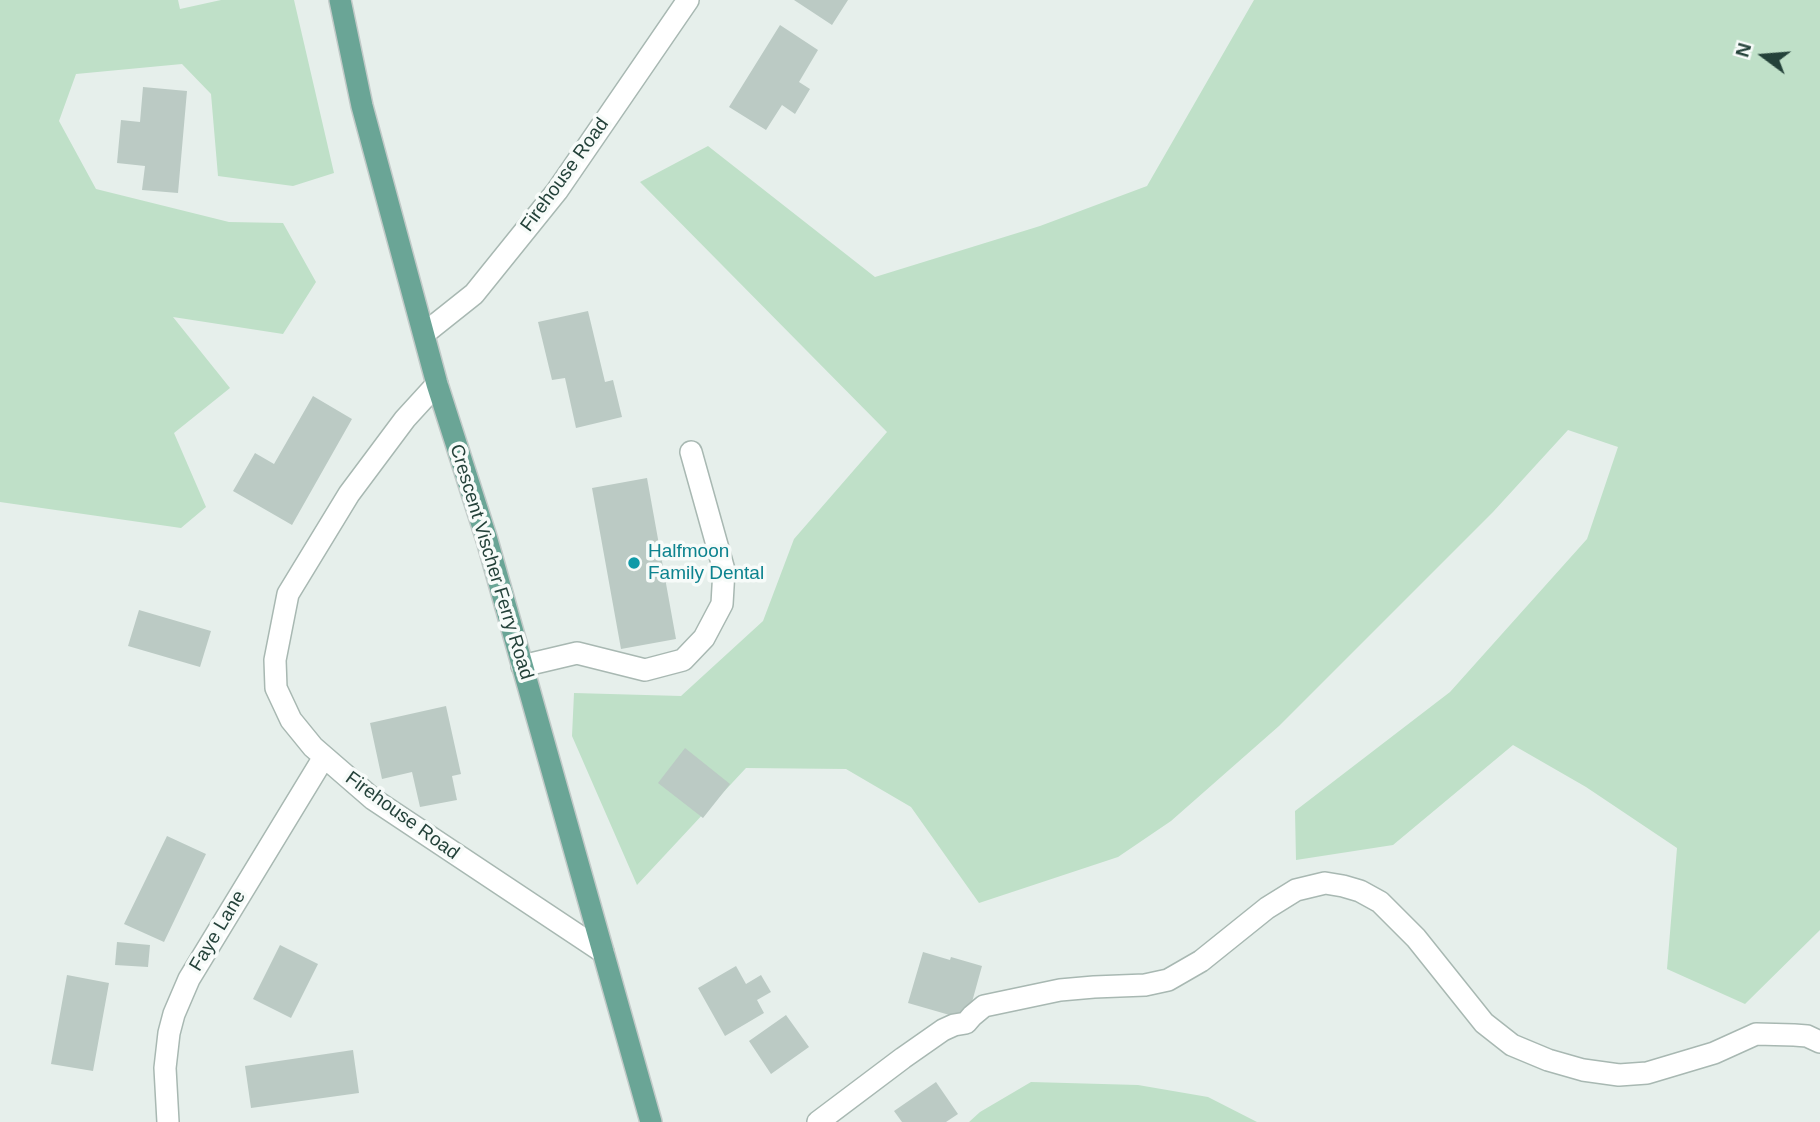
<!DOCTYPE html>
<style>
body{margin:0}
#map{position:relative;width:1820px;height:1122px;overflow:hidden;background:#e6efeb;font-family:Helvetica,sans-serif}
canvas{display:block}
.north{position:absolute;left:1729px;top:21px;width:70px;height:70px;-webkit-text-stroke:5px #f7fbf9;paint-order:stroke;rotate:286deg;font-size:19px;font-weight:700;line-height:28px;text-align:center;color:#24423a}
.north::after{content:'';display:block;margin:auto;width:24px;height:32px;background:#24423a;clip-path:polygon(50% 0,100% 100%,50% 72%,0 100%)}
</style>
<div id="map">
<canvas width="1820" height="1122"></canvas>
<div class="north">N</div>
</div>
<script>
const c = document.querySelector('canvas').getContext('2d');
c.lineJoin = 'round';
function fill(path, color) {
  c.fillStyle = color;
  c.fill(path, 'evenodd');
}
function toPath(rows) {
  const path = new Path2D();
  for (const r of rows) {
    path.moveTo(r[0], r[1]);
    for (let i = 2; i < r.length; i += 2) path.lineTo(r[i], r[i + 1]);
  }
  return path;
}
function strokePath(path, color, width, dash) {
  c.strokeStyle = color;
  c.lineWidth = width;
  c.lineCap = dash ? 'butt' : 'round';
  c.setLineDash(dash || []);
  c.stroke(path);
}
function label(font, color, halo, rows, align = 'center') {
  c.font = font + ' Helvetica,sans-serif';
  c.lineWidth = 7;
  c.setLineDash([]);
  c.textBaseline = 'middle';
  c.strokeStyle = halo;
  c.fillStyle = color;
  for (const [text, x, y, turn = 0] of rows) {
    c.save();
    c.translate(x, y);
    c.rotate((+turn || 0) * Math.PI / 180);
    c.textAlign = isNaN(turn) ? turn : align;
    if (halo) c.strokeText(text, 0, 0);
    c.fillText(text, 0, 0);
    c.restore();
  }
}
fill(toPath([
 [0,0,178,0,180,9,221,0,294,0,334,173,293,186,218,176,211,94,182,64,76,74,59,121,96,189,229,222,283,223,316,282,283,334,173,317,230,388,174,433,206,507,181,528,0,502],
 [1254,0,1820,0,1820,930,1745,1004,1667,969,1677,848,1586,787,1513,745,1393,845,1296,860,1295,811,1450,692,1587,539,1618,447,1568,430,1493,512,1279,726,1171,821,1118,857,979,903,911,807,846,769,746,768,637,885,572,736,574,693,681,696,763,621,794,539,887,432,640,182,708,146,875,277,1040,226,1147,186],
 [1031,1082,1138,1085,1208,1097,1257,1122,969,1122,980,1112]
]), '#bfe0c8');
fill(toPath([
 [794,0,848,0,832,25],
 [780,25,818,50,799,82,810,89,795,114,782,105,766,130,729,107],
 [143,87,187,91,178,193,142,190,145,166,117,163,121,120,140,122],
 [588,311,605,382,613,380,622,417,576,428,565,378,552,380,538,322],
 [313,396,352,419,292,525,233,491,255,453,274,464],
 [647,478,676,639,621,649,592,488],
 [139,610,211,631,200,667,128,646],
 [446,706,461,774,452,776,457,800,420,807,412,772,382,779,370,723],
 [685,748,730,784,703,818,658,783],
 [167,836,206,854,164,942,124,924],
 [117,942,150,945,148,967,115,965],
 [280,945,318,964,291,1018,253,999],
 [923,952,950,960,951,957,982,966,967,1020,908,1003],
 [736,966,746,984,761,975,771,992,757,1000,764,1013,725,1036,698,988],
 [67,975,109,983,93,1071,51,1064],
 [786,1015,809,1047,771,1074,749,1041],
 [353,1050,359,1093,251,1108,245,1066],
 [936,1082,958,1114,946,1122,902,1122,894,1111]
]), '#bbcac4');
const minor = toPath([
 [425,333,474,294,557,191,688,0],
 [437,384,405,419,349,494,288,594,275,660,276,688,291,720,313,747,373,799,603,952],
 [522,666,577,653,645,670,683,660,704,638,722,604,724,570,691,452],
 [168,1122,165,1068,169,1033,174,1014,189,979,324,757],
 [818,1122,903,1058,943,1030,954,1025,966,1023,972,1016,984,1006,1060,990,1094,987,1145,985,1168,980,1201,961,1267,908,1296,890,1325,883,1343,886,1360,891,1380,902,1416,938,1484,1023,1512,1045,1548,1060,1583,1070,1619,1075,1647,1073,1714,1053,1756,1034,1794,1035,1807,1036,1820,1042]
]);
const major = toPath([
 [340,0,362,106,437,384,487,540,651,1122]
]);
strokePath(minor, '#a8b8b2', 24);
strokePath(major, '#c2cac8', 24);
strokePath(minor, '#fff', 21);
strokePath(major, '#6aa596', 21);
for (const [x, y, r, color] of [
 [634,563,7,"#0f9aa8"]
]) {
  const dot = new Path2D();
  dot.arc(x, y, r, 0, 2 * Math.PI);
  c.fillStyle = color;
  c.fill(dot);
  strokePath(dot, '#f7fbf9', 2.5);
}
label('19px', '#24423a', '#f7fbf9', [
 ["Firehouse Road",565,175,-54],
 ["Crescent Vischer Ferry Road",491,562,73],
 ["Firehouse Road",402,816,36],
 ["Faye Lane",218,931,-59]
]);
label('19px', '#0d838f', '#f7fbf9', [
 ["Halfmoon",648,552],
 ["Family Dental",648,574]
], 'left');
</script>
